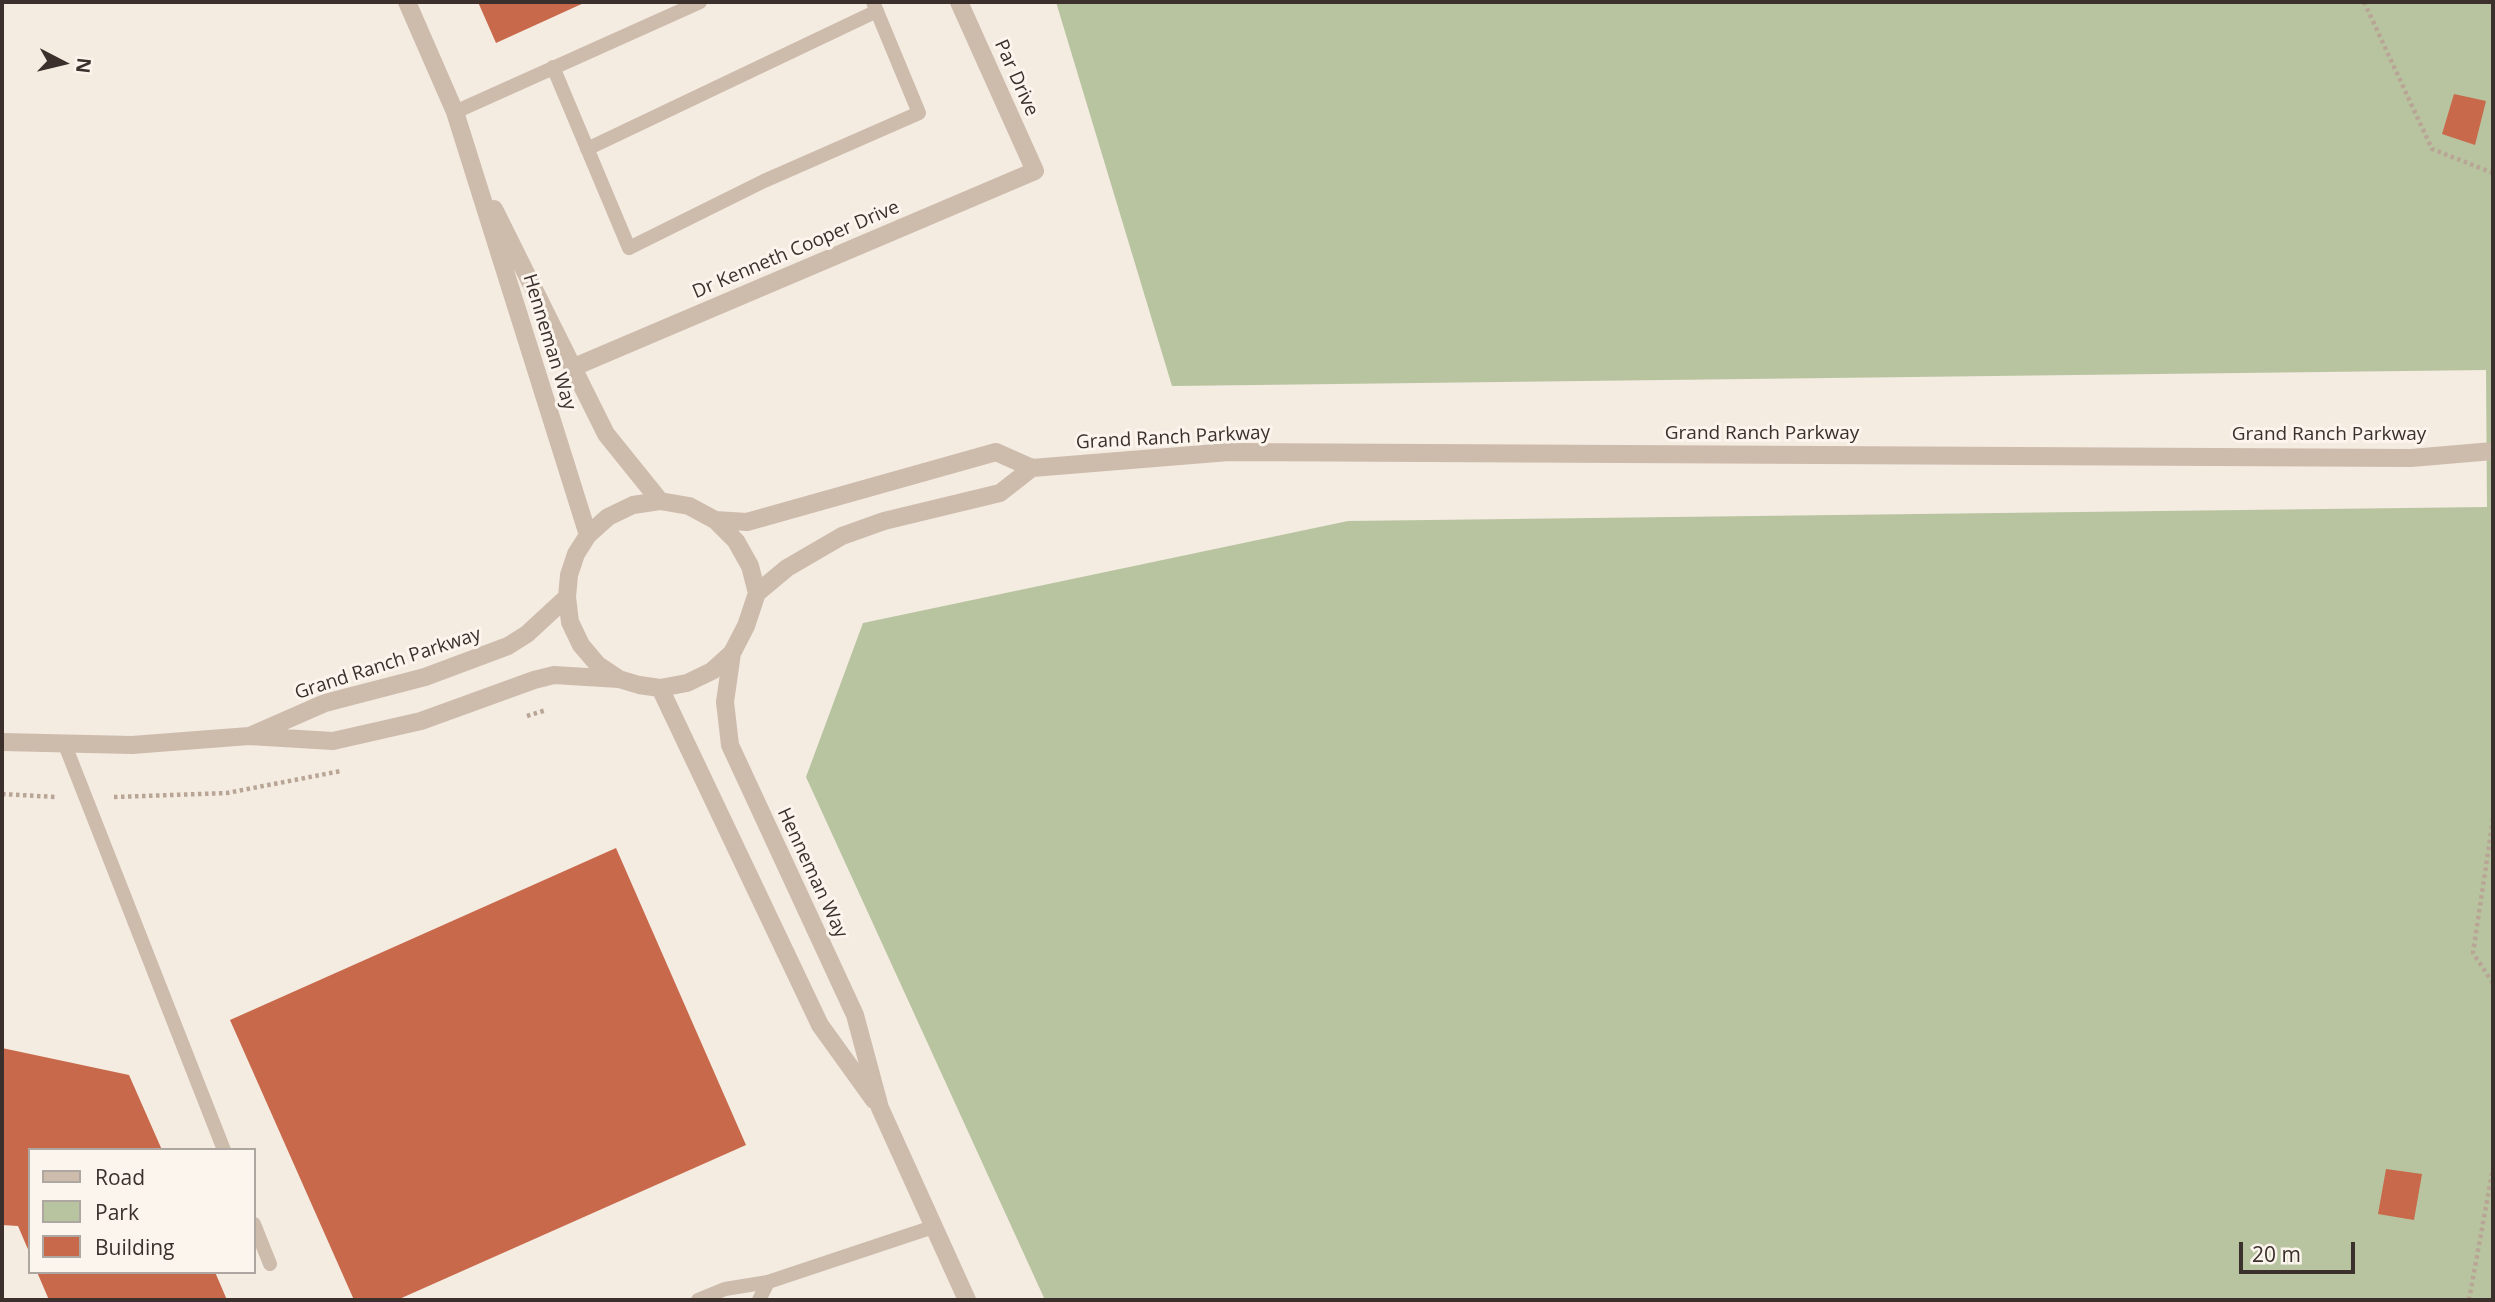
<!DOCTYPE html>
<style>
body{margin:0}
#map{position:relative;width:2495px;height:1302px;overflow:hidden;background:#f4ebe1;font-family:"Open Sans",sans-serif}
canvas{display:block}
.frame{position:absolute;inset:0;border:4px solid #3b302b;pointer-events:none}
.legend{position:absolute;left:28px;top:1148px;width:228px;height:126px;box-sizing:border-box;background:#fbf5ee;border:2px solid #aea6a0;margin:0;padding:9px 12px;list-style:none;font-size:21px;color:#3b302b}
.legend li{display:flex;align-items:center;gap:14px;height:35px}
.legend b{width:35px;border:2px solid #aea6a0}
.north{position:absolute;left:28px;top:28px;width:70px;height:70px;-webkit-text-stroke:5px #fbf5ee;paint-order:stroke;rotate:97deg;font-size:19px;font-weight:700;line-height:28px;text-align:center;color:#3b302b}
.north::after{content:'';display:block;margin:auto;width:24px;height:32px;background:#3b302b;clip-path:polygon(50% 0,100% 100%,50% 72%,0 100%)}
.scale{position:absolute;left:2239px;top:1242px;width:116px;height:32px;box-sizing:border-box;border:4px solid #3b302b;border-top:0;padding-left:9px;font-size:21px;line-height:24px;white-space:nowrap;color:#3b302b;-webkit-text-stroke:5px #fbf5ee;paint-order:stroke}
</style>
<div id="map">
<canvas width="2495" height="1302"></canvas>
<div class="frame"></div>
<ul class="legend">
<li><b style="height:9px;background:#cdbbac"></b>Road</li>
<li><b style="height:19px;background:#b8c4a0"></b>Park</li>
<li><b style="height:19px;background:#c8694b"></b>Building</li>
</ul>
<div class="north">N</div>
<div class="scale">20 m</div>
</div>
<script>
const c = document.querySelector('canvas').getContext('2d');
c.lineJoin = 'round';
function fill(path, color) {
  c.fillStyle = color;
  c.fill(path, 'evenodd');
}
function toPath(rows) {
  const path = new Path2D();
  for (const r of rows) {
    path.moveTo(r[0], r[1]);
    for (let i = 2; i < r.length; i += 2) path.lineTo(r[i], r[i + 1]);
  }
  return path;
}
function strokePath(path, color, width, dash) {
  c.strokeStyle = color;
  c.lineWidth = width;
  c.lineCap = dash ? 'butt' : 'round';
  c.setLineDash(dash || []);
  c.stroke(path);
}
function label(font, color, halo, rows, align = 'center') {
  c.font = font + ' "Open Sans",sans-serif';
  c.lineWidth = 6;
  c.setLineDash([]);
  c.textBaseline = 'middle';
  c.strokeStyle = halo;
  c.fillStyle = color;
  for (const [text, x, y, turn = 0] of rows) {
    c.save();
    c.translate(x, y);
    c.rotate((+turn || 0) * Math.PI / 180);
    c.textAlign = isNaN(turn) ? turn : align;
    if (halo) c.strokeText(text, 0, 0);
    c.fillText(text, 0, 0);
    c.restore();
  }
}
fill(toPath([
 [1056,2,2493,2,2493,1300,1045,1300,806,777,863,623,1348,521,2487,507,2486,370,1172,386]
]), '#b8c4a0');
fill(toPath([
 [478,2,586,2,496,43],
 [2454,94,2486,101,2475,145,2442,134],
 [616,848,746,1145,397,1300,354,1300,230,1020],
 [2,1048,129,1075,162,1150,30,1150,30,1254,18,1226,2,1225],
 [2386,1169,2422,1174,2414,1220,2378,1214],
 [37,1272,215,1272,227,1300,49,1300]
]), '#c8694b');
strokePath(toPath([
 [2364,2,2432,149,2493,173],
 [527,716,546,710],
 [2,794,56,797],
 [114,797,227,793,341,771],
 [2493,819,2473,953,2493,983],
 [2469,1300,2493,1168]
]), '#b9a596', 4.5, [3.5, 3.5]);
strokePath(toPath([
 [553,67,629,248,764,181,919,113,873,2],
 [455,112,700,2],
 [587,149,877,11],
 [65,745,224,1150],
 [254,1224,270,1264],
 [698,1300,725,1289,768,1282,933,1227],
 [759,1300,768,1282]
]), '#cdbbac', 14);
strokePath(toPath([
 [407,2,455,112,588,535],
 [494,209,606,434,660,501],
 [574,367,1035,171,959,2],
 [660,501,689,506,715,520,736,541,750,566,757,593,746,626,732,653,712,671,687,683,660,688,639,685,619,679,598,665,581,645,570,622,567,597,569,575,576,554,588,535,608,517,633,505,660,501],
 [715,520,747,522,996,452,1032,468,1229,452,2411,458,2493,451],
 [757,593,787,568,842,536,884,521,1000,493,1032,468],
 [732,653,725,702,730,745,855,1015,880,1108,967,1300],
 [660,688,820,1025,874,1100],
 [252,735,325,703,425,677,508,646,527,634,567,597],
 [2,742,132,745,249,736,333,741,421,721,534,680,554,675,619,679]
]), '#cdbbac', 18);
label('19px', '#3b302b', '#fbf5ee', [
 ["Par Drive",1016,78,66],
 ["Dr Kenneth Cooper Drive",796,250,-23],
 ["Henneman Way",549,342,73],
 ["Grand Ranch Parkway",1762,434],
 ["Grand Ranch Parkway",2329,435],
 ["Grand Ranch Parkway",1173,438,-3],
 ["Grand Ranch Parkway",388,664,-18],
 ["Henneman Way",812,873,65]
]);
</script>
